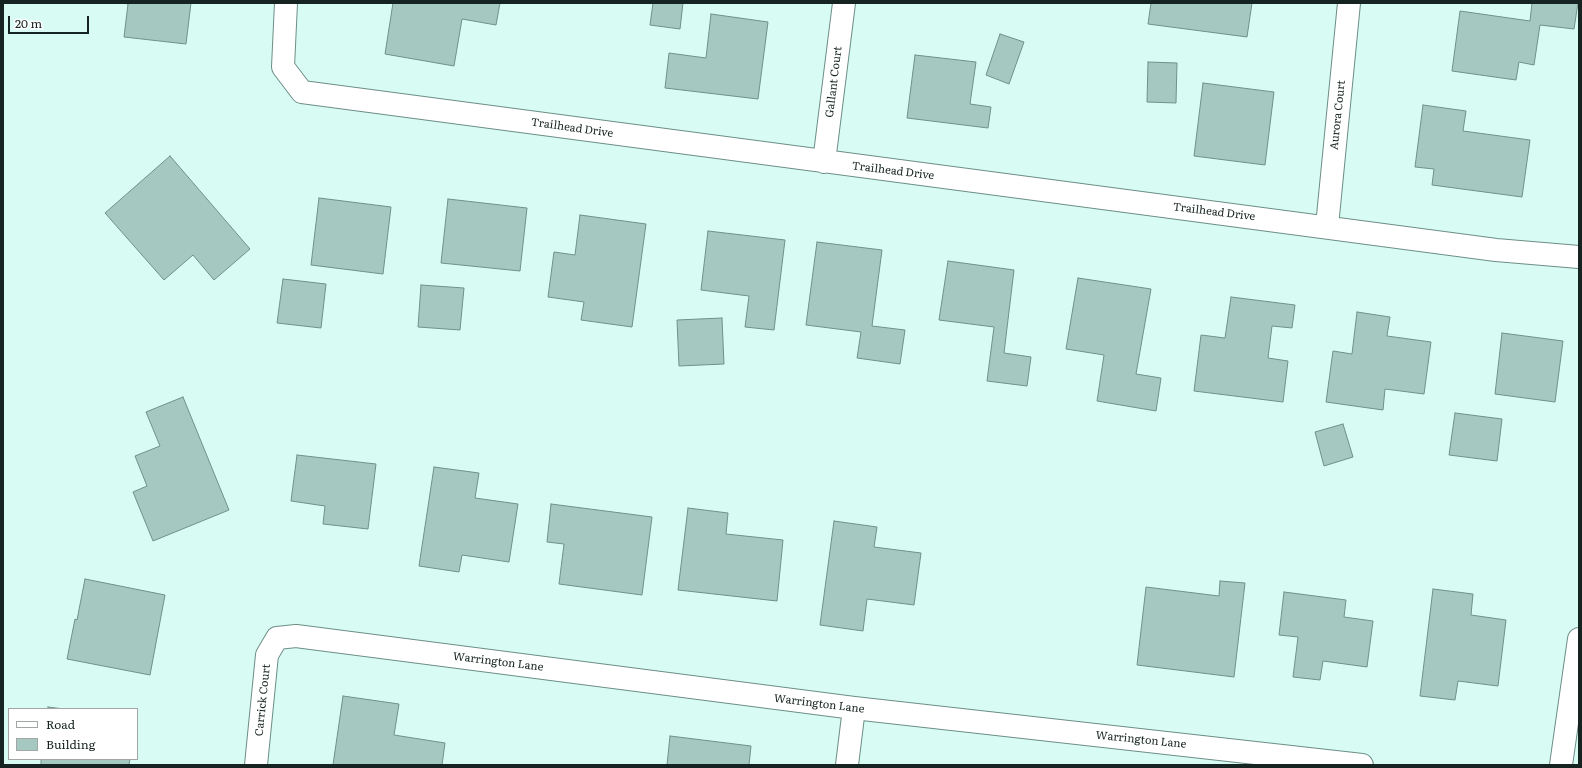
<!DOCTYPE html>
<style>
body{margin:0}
#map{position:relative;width:1582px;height:768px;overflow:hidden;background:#d8fcf4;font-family:Literata,serif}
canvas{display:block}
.frame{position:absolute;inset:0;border:4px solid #162421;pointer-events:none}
.legend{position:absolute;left:8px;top:708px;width:130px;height:52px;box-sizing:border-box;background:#fff;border:1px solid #a2a7a6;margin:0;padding:5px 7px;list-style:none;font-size:12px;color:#162421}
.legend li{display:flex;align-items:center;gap:8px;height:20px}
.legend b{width:20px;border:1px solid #a2a7a6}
.scale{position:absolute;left:8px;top:16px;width:81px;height:18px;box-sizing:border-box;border:2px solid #162421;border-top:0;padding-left:5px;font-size:12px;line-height:14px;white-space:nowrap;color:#162421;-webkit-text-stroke:3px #fff;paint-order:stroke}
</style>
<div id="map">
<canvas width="1582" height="768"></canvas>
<div class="frame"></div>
<ul class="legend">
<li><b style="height:5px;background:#fff"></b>Road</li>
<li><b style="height:11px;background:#a5c8c0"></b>Building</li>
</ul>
<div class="scale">20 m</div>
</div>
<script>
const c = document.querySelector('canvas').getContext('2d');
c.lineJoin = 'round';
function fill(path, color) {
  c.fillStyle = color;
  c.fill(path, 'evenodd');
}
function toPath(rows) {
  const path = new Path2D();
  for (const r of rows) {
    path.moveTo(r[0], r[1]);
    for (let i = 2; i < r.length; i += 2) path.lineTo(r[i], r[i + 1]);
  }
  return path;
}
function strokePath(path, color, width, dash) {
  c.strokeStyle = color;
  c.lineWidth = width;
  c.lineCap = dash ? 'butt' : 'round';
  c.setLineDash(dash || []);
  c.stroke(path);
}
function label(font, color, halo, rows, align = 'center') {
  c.font = font + ' Literata,serif';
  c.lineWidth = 3;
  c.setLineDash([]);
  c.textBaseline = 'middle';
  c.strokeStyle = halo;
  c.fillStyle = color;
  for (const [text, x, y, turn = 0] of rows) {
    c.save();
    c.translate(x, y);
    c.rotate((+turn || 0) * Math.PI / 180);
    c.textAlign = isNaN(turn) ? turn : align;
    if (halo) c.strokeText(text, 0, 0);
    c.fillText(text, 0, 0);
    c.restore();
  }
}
const building = toPath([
 [123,3,191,3,186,44,124,37,128,4,123,3],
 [393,3,500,3,496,25,462,19,454,66,385,54,393,3],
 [653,3,683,3,680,29,650,25,653,3],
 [1151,3,1252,3,1247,37,1148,24,1151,3],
 [1532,3,1578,3,1574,29,1540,25,1534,65,1519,62,1516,80,1452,71,1460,11,1530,21,1532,3],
 [711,14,768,22,758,99,665,88,669,53,706,58,711,14],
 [1000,34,1024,42,1009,84,986,75,1000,34],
 [915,55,976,62,970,104,991,107,988,128,907,118,915,55],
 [1148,62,1177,63,1176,103,1147,102,1148,62],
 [1203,83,1274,92,1265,165,1194,156,1203,83],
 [1423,105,1466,111,1463,131,1530,140,1522,197,1432,185,1434,169,1415,167,1423,105],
 [170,156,250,249,214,280,193,255,164,280,105,213,170,156],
 [319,198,391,207,383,274,311,265,319,198],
 [448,199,527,208,520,271,441,263,448,199],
 [580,215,646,224,632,327,581,320,584,302,548,297,554,252,575,255,580,215],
 [708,231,785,240,774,330,745,327,749,296,701,290,708,231],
 [817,242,882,250,872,326,905,330,900,364,857,358,861,332,806,325,817,242],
 [948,261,1014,270,1004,353,1031,357,1027,386,987,381,994,327,939,320,948,261],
 [1078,278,1151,289,1136,374,1161,378,1156,411,1097,401,1104,355,1066,349,1078,278],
 [283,279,326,284,321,328,277,323,283,279],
 [421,285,464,288,460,330,418,327,421,285],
 [1231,297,1295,305,1292,328,1272,326,1268,358,1288,361,1283,402,1194,391,1201,335,1225,338,1231,297],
 [1357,312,1390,317,1387,336,1431,342,1424,394,1385,389,1383,410,1326,402,1333,351,1352,354,1357,312],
 [722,318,724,364,679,366,677,320,722,318],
 [1502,333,1563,341,1555,402,1495,394,1502,333],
 [183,397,229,510,153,541,133,492,147,486,135,456,160,446,146,412,183,397],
 [1455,413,1502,419,1497,461,1449,455,1455,413],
 [1343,424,1353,457,1324,466,1315,432,1343,424],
 [297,455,376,464,368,529,323,524,325,506,291,501,297,455],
 [434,467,479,473,475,498,518,504,509,562,462,555,459,572,419,566,434,467],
 [551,504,652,517,642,595,559,584,564,544,547,542,551,504],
 [688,508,728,513,726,534,783,540,777,601,678,590,688,508],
 [834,521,877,527,874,547,921,553,914,605,867,599,863,631,820,625,834,521],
 [85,579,165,595,150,675,67,659,75,619,77,620,85,579],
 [1220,581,1245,583,1234,677,1137,665,1146,587,1219,596,1220,581],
 [1433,589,1473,594,1471,615,1506,620,1498,686,1458,681,1455,700,1420,696,1433,589],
 [1284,592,1346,600,1344,617,1373,621,1367,667,1323,661,1320,680,1293,677,1298,637,1279,635,1284,592],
 [343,696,399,704,394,735,445,743,442,765,333,765,343,696],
 [48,707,64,709,48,709,48,707],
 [670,736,751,746,749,765,667,765,670,736],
 [41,759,130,759,129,765,41,765,41,759]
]);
fill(building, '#a5c8c0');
strokePath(building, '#709189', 1);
const street = toPath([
 [286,3,283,67,302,92,1496,250,1579,257],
 [824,162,844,3],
 [1327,226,1349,3],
 [256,765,267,655,277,638,296,636,854,708,1362,765],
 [847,765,854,708]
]);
const secondary = toPath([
 [1561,765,1579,639]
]);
strokePath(street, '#6d8e87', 24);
strokePath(secondary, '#6d8e87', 24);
strokePath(street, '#fff', 22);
strokePath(secondary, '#fff', 22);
label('11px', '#162421', '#fff', [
 ["Gallant Court",834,82,-83],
 ["Aurora Court",1338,115,-84],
 ["Trailhead Drive",572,128,8],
 ["Trailhead Drive",893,171,7],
 ["Trailhead Drive",1214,212,7],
 ["Warrington Lane",498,662,7],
 ["Carrick Court",263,700,-84],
 ["Warrington Lane",819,704,7],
 ["Warrington Lane",1141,740,6]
]);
</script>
